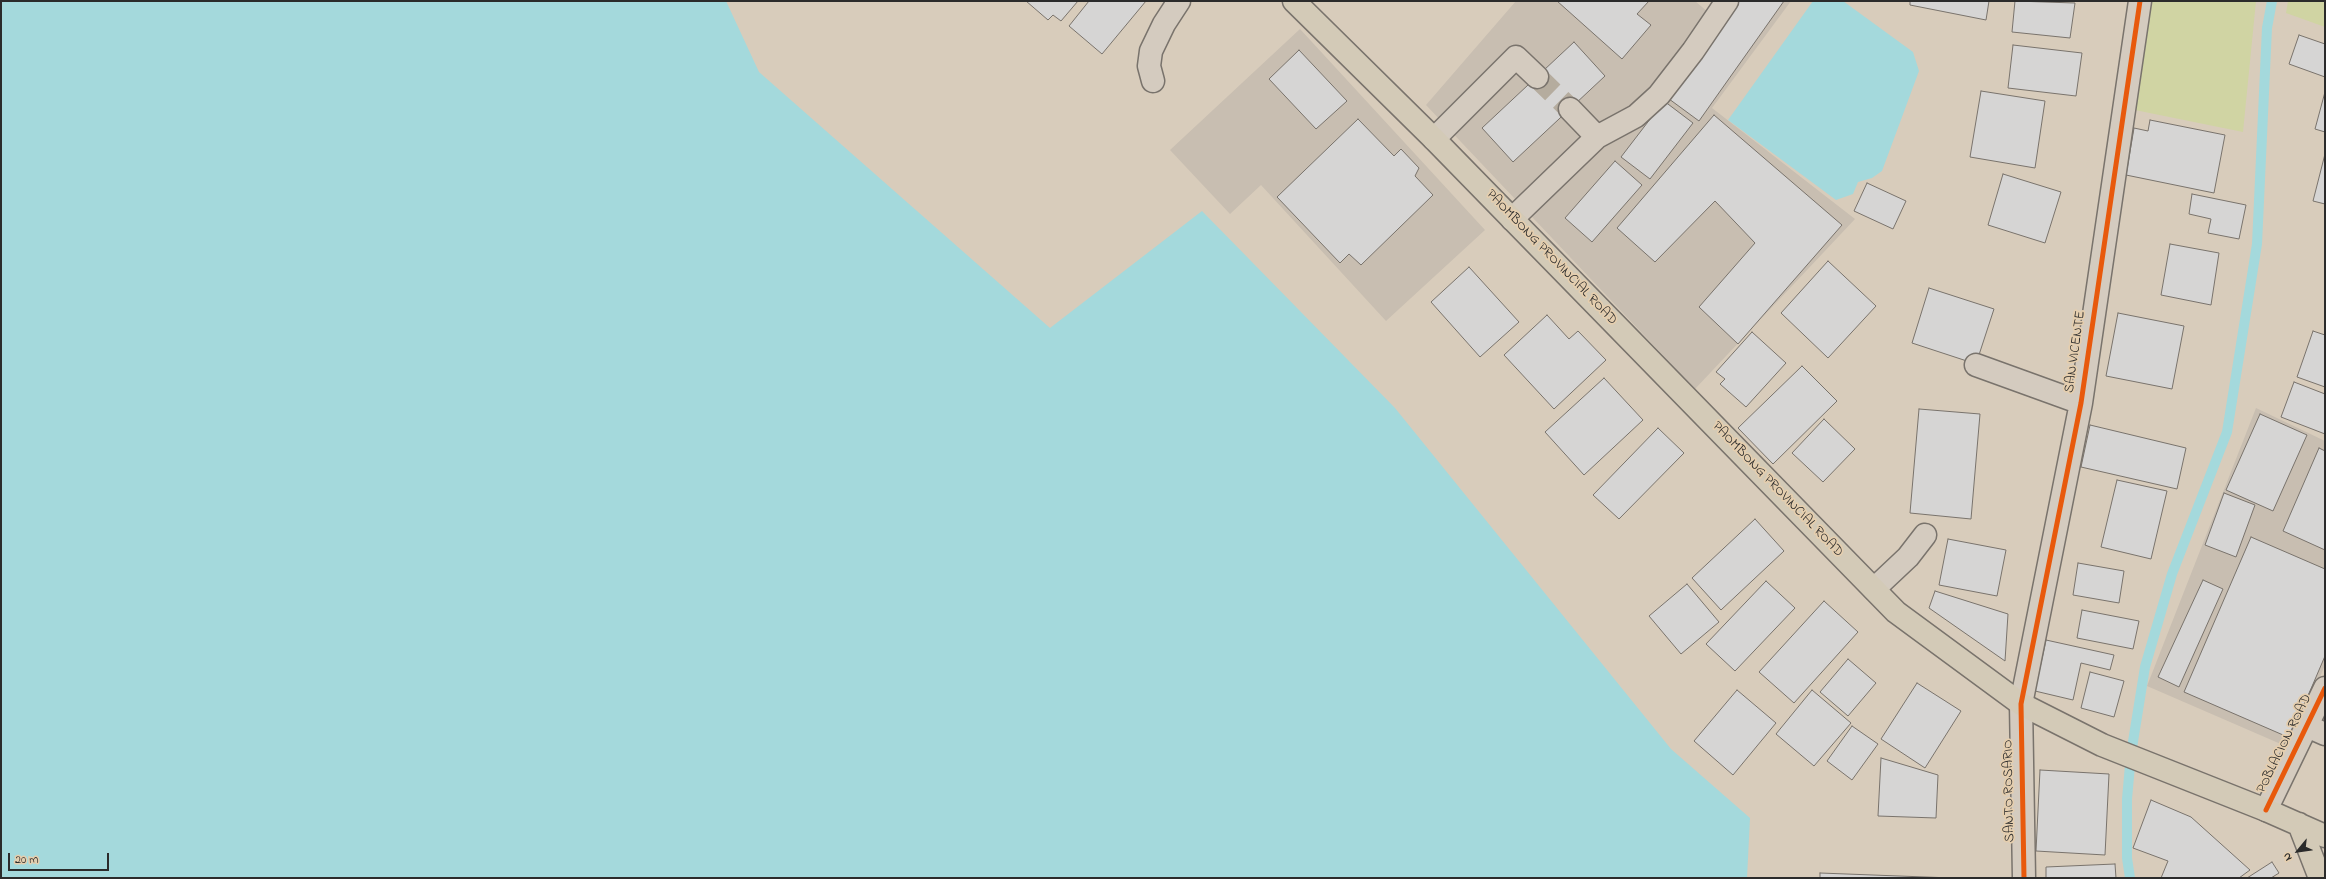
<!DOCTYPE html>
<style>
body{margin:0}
#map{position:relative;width:2326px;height:879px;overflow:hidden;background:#d8ccbb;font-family:"Indie Flower",sans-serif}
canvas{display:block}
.frame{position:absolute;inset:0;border:2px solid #2b2b2b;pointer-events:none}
.north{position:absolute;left:2278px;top:831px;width:40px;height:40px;-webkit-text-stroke:3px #e5ceae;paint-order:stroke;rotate:241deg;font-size:11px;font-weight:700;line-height:16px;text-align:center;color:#2b2b2b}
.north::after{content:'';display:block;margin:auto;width:14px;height:18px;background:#2b2b2b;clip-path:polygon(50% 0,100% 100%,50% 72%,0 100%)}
.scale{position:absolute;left:8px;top:853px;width:101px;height:18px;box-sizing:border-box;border:2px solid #2b2b2b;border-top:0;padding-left:5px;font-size:12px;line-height:14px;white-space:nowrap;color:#2b2b2b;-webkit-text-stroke:3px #e5ceae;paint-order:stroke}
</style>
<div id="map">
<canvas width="2326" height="879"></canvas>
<div class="frame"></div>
<div class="north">N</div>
<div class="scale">20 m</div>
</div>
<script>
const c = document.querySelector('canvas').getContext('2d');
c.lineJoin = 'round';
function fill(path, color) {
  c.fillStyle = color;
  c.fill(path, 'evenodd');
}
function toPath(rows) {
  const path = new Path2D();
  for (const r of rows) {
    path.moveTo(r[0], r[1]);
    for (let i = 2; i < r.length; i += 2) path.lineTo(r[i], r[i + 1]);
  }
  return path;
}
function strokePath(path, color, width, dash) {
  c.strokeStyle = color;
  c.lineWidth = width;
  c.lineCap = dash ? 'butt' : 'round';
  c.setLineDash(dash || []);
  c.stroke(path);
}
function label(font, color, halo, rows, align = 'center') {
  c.font = font + ' "Indie Flower",sans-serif';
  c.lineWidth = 3.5;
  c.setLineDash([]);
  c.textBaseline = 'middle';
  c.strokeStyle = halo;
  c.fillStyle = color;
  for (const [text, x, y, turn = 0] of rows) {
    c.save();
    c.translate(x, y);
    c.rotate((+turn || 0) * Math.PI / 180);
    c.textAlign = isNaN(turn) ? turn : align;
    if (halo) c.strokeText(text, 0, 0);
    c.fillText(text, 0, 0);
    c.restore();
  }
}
fill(toPath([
 [1516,1,1695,1,1709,13,1718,1,1791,1,1712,108,1855,219,1695,389,1426,105],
 [1300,29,1485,230,1386,321,1261,185,1230,214,1170,150],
 [2256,408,2325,441,2325,665,2290,748,2147,686]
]), '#c8beb1');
fill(toPath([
 [2147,1,2256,1,2243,132,2130,109],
 [2288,1,2325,1,2325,27,2286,13]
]), '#d0d4a3');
fill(toPath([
 [1,1,726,1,759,72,1050,328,1202,211,1395,408,1671,749,1750,818,1747,878,1,878],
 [1813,1,1843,1,1913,52,1919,71,1882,171,1872,178,1858,182,1853,194,1836,200,1728,120]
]), '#a4d9dc');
strokePath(toPath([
 [2130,878,2127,858,2127,799,2131,754,2145,667,2172,574,2227,432,2257,244,2267,28,2272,1]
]), '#a4d9dc', 10);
const building = toPath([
 [1026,1,1078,1,1061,21,1053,15,1048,20,1026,1],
 [1089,1,1146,1,1102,54,1069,26,1089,1],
 [1557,1,1649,1,1637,14,1651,25,1622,59,1557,1],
 [1732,1,1784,1,1699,121,1665,96,1732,1],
 [1910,1,1989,1,1986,20,1910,5,1910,1],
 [2015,1,2075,3,2070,38,2012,32,2015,1],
 [2299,35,2325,44,2325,77,2289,64,2299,35],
 [1574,42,1605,76,1513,162,1482,128,1574,42],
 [2013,45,2082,53,2076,96,2008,88,2013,45],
 [1299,50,1347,101,1316,129,1269,79,1299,50],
 [1981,91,2045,101,2035,168,1970,157,1981,91],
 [2325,92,2325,132,2315,129,2325,92],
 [1664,101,1693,123,1650,179,1621,157,1664,101],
 [1714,115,1842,225,1738,344,1699,307,1755,243,1715,201,1655,262,1617,228,1714,115],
 [1358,119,1394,156,1401,149,1419,168,1415,176,1433,195,1361,265,1349,254,1340,263,1277,197,1358,119],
 [2150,120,2225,135,2214,193,2126,175,2134,128,2148,131,2150,120],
 [2325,154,2325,204,2313,201,2325,154],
 [1615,161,1642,185,1592,242,1565,218,1615,161],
 [2003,174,2061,192,2045,243,1988,225,2003,174],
 [1867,183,1906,201,1893,229,1854,211,1867,183],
 [2192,194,2246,205,2239,239,2208,233,2211,219,2189,214,2192,194],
 [2170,244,2219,253,2211,305,2161,295,2170,244],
 [1828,261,1876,306,1828,358,1781,313,1828,261],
 [1469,267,1519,322,1480,357,1431,302,1469,267],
 [1929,288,1994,309,1976,364,1912,343,1929,288],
 [2118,313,2184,326,2172,389,2106,376,2118,313],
 [1547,315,1569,339,1578,331,1606,360,1554,409,1504,355,1547,315],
 [2313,331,2325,335,2325,387,2297,377,2313,331],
 [1752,332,1786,363,1746,407,1720,384,1725,379,1716,372,1752,332],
 [1802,366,1837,401,1773,464,1738,428,1802,366],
 [1604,378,1643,420,1584,475,1545,432,1604,378],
 [2294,382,2325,394,2325,434,2281,417,2294,382],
 [1919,409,1980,414,1971,519,1910,513,1919,409],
 [2260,414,2307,435,2273,511,2226,490,2260,414],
 [1824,419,1855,449,1823,482,1792,453,1824,419],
 [2090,425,2186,448,2177,489,2081,467,2090,425],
 [1658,428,1684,453,1619,519,1593,495,1658,428],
 [2319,448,2325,451,2325,550,2283,531,2319,448],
 [2117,480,2167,491,2151,559,2101,547,2117,480],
 [2224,493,2255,505,2236,557,2205,545,2224,493],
 [1755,519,1784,551,1721,610,1692,578,1755,519],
 [2251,537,2325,569,2325,656,2290,738,2184,692,2251,537],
 [1948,539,2006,550,1997,596,1939,585,1948,539],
 [2078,563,2124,571,2119,603,2073,595,2078,563],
 [2203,580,2223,589,2179,687,2158,677,2203,580],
 [1766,581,1795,608,1735,671,1706,644,1766,581],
 [1687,584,1719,622,1681,654,1649,616,1687,584],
 [1935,591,2008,614,2005,661,1929,608,1935,591],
 [1824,601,1858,632,1794,703,1759,672,1824,601],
 [2082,610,2139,621,2133,649,2077,638,2082,610],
 [2046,640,2114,655,2110,670,2081,663,2073,700,2035,691,2046,640],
 [1848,659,1876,683,1848,716,1820,692,1848,659],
 [2090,672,2124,681,2114,717,2081,708,2090,672],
 [1917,683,1961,711,1925,768,1881,739,1917,683],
 [1737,690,1776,723,1733,775,1694,741,1737,690],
 [1812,690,1851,723,1814,766,1776,734,1812,690],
 [1852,726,1878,744,1852,780,1827,761,1852,726],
 [1881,758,1938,775,1936,818,1878,816,1881,758],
 [2040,770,2109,774,2105,855,2036,851,2040,770],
 [2151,800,2191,817,2250,870,2239,878,2161,878,2168,861,2133,848,2151,800],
 [2272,862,2279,873,2271,878,2247,878,2272,862],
 [2115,864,2116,878,2046,878,2046,867,2115,864],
 [1820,873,1952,878,1820,878,1820,873]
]);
fill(building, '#d6d5d4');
strokePath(building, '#79736c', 1);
strokePath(toPath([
 [1537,77,1570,109]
]), '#b5ac9e', 22, [22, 11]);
const minor = toPath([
 [1153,81,1149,66,1151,51,1164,24,1179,1],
 [1597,137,1636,116,1659,95,1693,51,1727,1],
 [1434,139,1516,57,1537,77],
 [1512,219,1597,137,1570,109],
 [1976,365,2081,403],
 [1874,589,1908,557,1925,535],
 [2307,726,2325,734],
 [2266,810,2325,688],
 [2024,878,2021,704,2081,403,2140,1]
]);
const major = toPath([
 [1294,1,1434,139,1896,612,2021,704,2102,745,2266,810,2325,836],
 [2299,824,2320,878]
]);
strokePath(minor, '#79736c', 25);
strokePath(major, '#79736c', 25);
strokePath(minor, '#d4cbbf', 22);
strokePath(major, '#d3cab7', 22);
strokePath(toPath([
 [2266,810,2325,688],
 [2024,878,2021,704,2081,403,2140,1]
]), '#e8590c', 5);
label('14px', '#2b2b2b', '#e5ceae', [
 ["PAOMBONG PROVINCIAL ROAD",1551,258,46],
 ["SAN VICENTE",2076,352,-82],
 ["PAOMBONG PROVINCIAL ROAD",1777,490,46],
 ["POBLACION ROAD",2285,744,-64],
 ["SANTO ROSARIO",2010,791,-91]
]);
</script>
